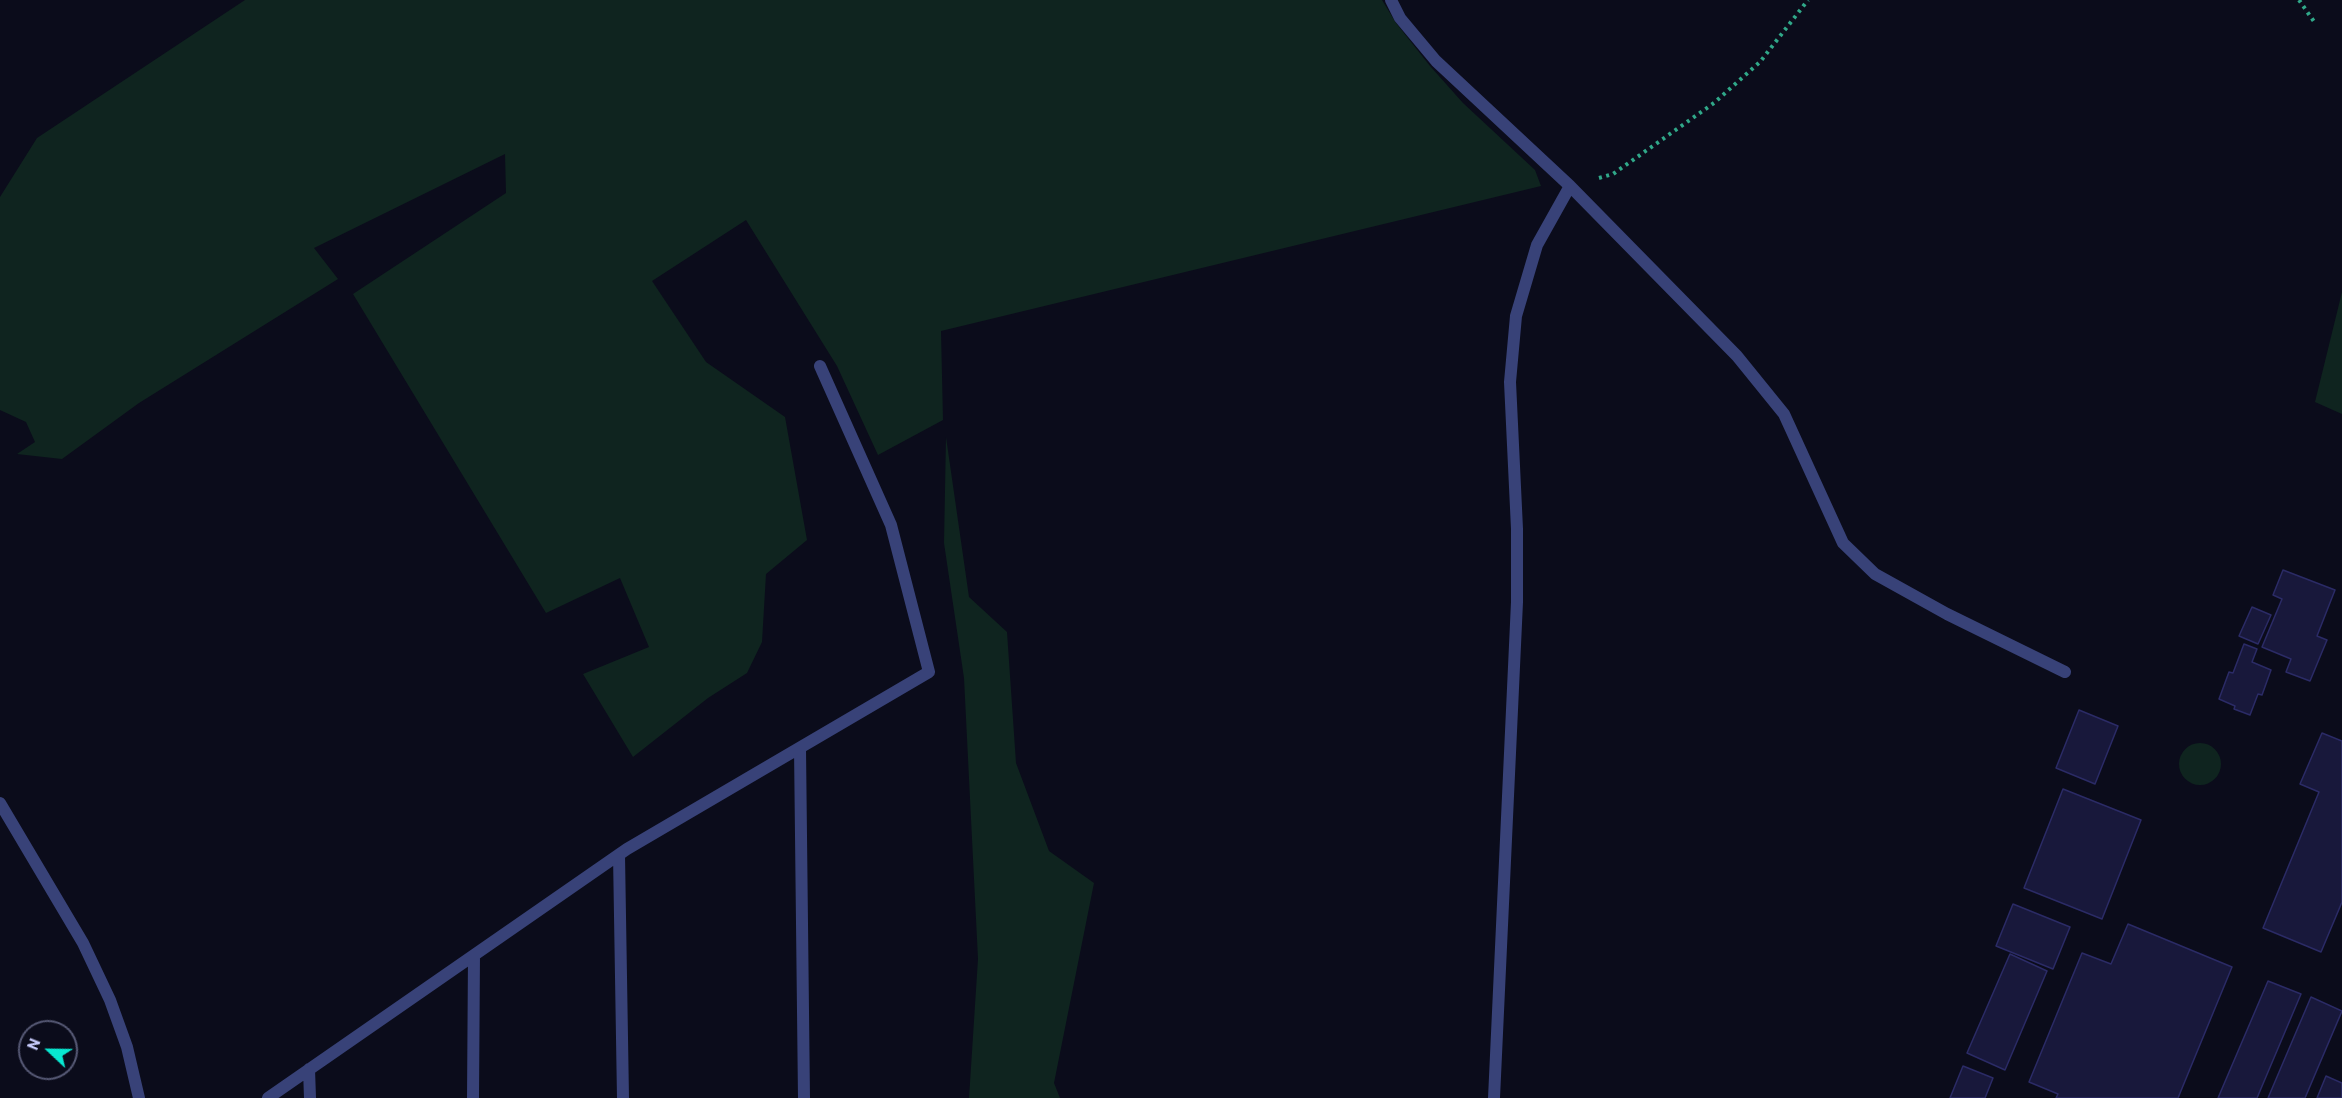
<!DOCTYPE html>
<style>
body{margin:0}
#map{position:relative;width:2342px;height:1098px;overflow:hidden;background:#0b0c1b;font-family:Barlow,sans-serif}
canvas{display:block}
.north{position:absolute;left:18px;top:1020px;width:60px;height:60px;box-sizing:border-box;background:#0b0c1b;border:2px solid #565975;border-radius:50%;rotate:292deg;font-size:16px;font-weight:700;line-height:24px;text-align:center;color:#c7ccfd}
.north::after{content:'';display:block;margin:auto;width:21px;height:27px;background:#08e8d1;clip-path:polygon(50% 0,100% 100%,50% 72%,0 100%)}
</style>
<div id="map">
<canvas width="2342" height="1098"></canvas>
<div class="north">N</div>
</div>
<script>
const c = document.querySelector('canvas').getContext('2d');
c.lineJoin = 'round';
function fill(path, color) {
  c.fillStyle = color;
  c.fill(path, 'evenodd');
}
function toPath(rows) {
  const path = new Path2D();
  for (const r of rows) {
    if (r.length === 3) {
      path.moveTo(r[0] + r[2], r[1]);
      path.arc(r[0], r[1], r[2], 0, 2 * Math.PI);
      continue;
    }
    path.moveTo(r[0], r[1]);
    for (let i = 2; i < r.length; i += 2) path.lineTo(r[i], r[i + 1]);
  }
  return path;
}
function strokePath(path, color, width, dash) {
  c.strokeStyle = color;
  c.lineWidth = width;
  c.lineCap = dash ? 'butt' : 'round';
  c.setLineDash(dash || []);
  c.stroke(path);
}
fill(toPath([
 [245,0,1382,0,1396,23,1430,66,1463,103,1535,170,1541,186,941,331,943,420,878,455,837,366,746,220,652,281,706,362,785,417,807,540,766,574,762,642,747,673,708,698,633,757,583,674,649,647,620,578,546,613,353,294,506,193,505,154,314,248,338,279,139,403,62,459,17,454,35,442,26,422,0,410,0,197,37,138],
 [2342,292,2342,414,2315,402],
 [946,437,969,597,1007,632,1016,763,1049,851,1094,883,1054,1083,1060,1098,969,1098,978,959,964,678,944,543],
 [2200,764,21]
]), '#0f241f');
const building = toPath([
 [2283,570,2335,590,2317,636,2327,640,2310,681,2286,672,2291,659,2262,647,2282,599,2273,595,2283,570],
 [2252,607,2271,615,2258,644,2239,636,2252,607],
 [2244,644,2257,649,2252,662,2271,670,2262,695,2258,694,2250,715,2234,709,2235,706,2219,699,2229,672,2233,673,2244,644],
 [2079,710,2118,726,2095,784,2056,768,2079,710],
 [2322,733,2342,741,2342,902,2321,952,2263,928,2319,792,2300,784,2322,733],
 [2063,789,2141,820,2102,919,2024,888,2063,789],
 [2013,904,2070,927,2053,969,1996,946,2013,904],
 [2128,924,2232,967,2178,1098,2056,1098,2058,1094,2029,1082,2082,953,2111,964,2128,924],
 [2010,954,2047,971,2005,1070,1967,1053,2010,954],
 [2268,981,2301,994,2257,1098,2218,1098,2268,981],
 [2311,997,2342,1011,2305,1098,2268,1098,2311,997],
 [1963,1066,1993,1078,1985,1098,1950,1098,1963,1066],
 [2326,1076,2342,1083,2342,1098,2317,1098,2326,1076]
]);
fill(building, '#18183b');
strokePath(building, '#2b2b66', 1.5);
strokePath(toPath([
 [2299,0,2315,23],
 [1599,178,1613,174,1714,103,1760,62,1808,0]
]), '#30a889', 4, [3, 4.5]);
strokePath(toPath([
 [1391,0,1400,18,1436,61,1570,186,1737,356,1784,414,1843,543,1875,574,1947,614,2065,672],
 [800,748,804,1098],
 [0,803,83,943,110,1000,127,1047,139,1098],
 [619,855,623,1098],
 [309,1069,310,1098],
 [268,1098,627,849,929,672,891,525,820,366],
 [473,1098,474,955],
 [1494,1098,1517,602,1517,529,1510,382,1516,316,1537,245,1570,186]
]), '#384278', 12);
</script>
